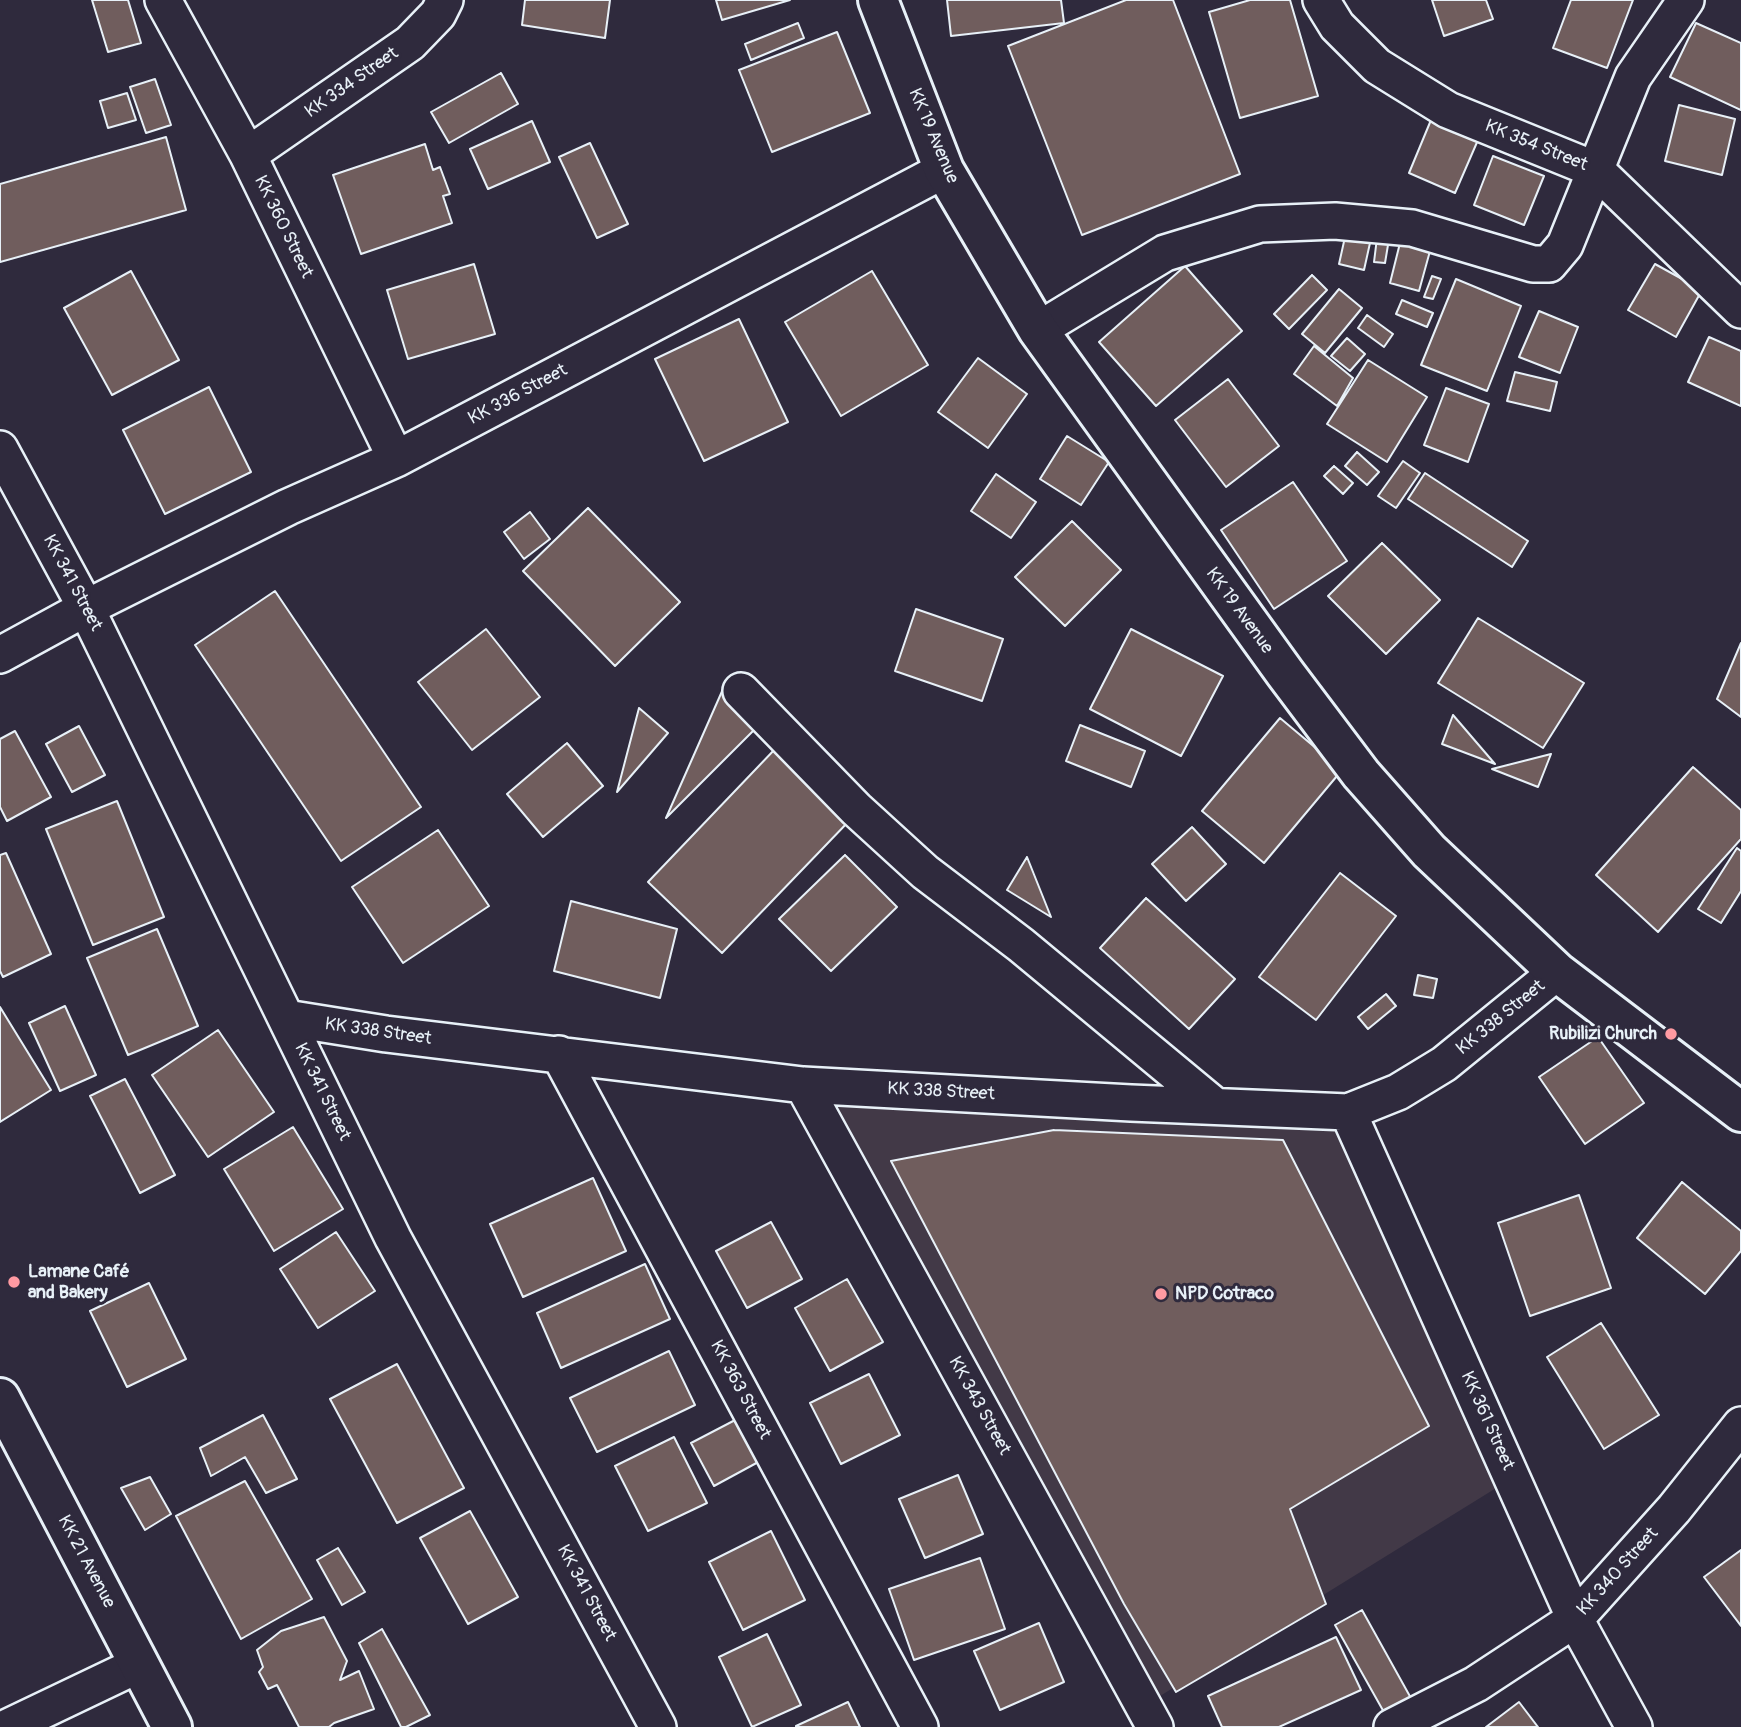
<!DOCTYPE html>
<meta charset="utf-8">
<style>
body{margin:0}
canvas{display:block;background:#2f2a3d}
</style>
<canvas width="1741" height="1727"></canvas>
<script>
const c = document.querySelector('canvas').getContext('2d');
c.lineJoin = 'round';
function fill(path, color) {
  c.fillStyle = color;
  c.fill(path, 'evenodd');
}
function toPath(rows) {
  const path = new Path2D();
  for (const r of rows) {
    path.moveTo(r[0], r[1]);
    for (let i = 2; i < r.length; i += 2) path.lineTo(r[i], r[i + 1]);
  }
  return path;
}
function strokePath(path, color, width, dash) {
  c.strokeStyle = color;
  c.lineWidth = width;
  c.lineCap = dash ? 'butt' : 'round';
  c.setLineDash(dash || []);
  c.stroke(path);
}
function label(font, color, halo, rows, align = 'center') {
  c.font = font + ' Pangolin,sans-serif';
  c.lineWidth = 6;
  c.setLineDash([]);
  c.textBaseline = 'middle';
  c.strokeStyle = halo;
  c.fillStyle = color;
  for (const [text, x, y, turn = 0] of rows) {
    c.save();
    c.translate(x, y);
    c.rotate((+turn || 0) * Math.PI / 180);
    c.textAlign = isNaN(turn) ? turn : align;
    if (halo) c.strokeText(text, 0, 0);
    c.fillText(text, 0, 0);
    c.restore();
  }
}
fill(toPath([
 [824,1096,1348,1112,1501,1485,1160,1696]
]), '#423947');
const building = toPath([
 [92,0,128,0,141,43,108,52,92,0],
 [525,0,610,0,605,38,522,25,525,0],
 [716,0,790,0,722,20,716,0],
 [947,0,1061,0,1064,23,951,36,947,0],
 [1126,0,1173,0,1240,174,1082,235,1008,46,1126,0],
 [1250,0,1290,0,1318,96,1240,118,1209,12,1250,0],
 [1432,0,1486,0,1493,19,1444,36,1432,0],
 [1571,0,1633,0,1607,68,1553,48,1571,0],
 [798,23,804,38,751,60,745,44,798,23],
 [1696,23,1741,43,1741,110,1670,77,1696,23],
 [837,32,870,113,772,152,739,70,837,32],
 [501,73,518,104,449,143,431,112,501,73],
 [155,79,171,125,146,133,130,87,155,79],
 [127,93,136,120,108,128,100,101,127,93],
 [1679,105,1735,119,1722,175,1665,161,1679,105],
 [1431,120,1478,140,1455,193,1409,173,1431,120],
 [532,121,550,162,488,189,470,149,532,121],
 [166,137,186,210,0,262,0,184,166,137],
 [590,143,628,224,597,238,559,157,590,143],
 [425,144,433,170,440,167,450,194,443,196,452,223,361,254,333,175,425,144],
 [1493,156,1544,176,1524,225,1474,205,1493,156],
 [1347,228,1372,234,1364,270,1339,264,1347,228],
 [1377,238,1389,239,1385,263,1374,262,1377,238],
 [1400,243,1430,251,1419,291,1390,283,1400,243],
 [474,264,495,334,408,359,387,290,474,264],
 [1655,264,1702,290,1676,337,1628,310,1655,264],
 [1185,266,1242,331,1156,406,1099,342,1185,266],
 [131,271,179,360,112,395,64,308,131,271],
 [872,271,928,365,841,416,785,322,872,271],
 [1312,275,1327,290,1289,329,1274,314,1312,275],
 [1432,276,1441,279,1433,299,1424,297,1432,276],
 [1456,279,1521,306,1487,391,1421,365,1456,279],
 [1339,289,1362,308,1325,353,1302,334,1339,289],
 [1402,300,1433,313,1427,327,1396,314,1402,300],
 [1539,311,1578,327,1560,373,1519,357,1539,311],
 [1367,315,1393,334,1384,347,1358,328,1367,315],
 [739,319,788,422,704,461,655,359,739,319],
 [1709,337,1741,351,1741,406,1688,382,1709,337],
 [1347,338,1365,354,1350,371,1331,356,1347,338],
 [1314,346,1353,378,1337,406,1294,374,1314,346],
 [978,358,1027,394,988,448,938,412,978,358],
 [1368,360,1427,397,1387,462,1327,424,1368,360],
 [1515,372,1557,382,1550,411,1507,401,1515,372],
 [1228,379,1279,446,1226,487,1175,420,1228,379],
 [209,387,251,472,165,514,123,430,209,387],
 [1446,388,1489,404,1468,462,1424,445,1446,388],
 [1067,436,1109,462,1081,505,1040,479,1067,436],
 [1357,452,1379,472,1367,485,1345,466,1357,452],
 [1403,461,1420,473,1396,508,1378,496,1403,461],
 [1334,466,1353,483,1343,494,1324,476,1334,466],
 [1425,473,1528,541,1512,567,1408,499,1425,473],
 [996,474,1036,502,1011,538,971,511,996,474],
 [1293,482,1347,561,1274,609,1221,530,1293,482],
 [588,508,680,602,615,666,523,571,588,508],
 [530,512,550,539,524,559,504,532,530,512],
 [1072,521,1121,570,1065,626,1015,577,1072,521],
 [1382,543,1440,600,1386,654,1328,596,1382,543],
 [275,591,421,807,341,861,195,645,275,591],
 [916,609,1003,639,982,701,895,671,916,609],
 [1478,618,1584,683,1543,748,1438,683,1478,618],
 [486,629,540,697,472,750,418,682,486,629],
 [1131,629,1223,676,1181,756,1090,709,1131,629],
 [1741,643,1741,717,1717,699,1741,643],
 [727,680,766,718,666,818,727,680],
 [639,708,668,733,617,792,639,708],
 [1453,715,1495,764,1442,744,1453,715],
 [1280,718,1342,770,1264,863,1202,811,1280,718],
 [1080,725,1145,751,1131,787,1066,761,1080,725],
 [79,726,105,775,72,792,46,744,79,726],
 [15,731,51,797,7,821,0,807,0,739,15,731],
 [567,743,603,786,543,837,507,794,567,743],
 [776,748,850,820,722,953,648,882,776,748],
 [1551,754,1538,787,1492,769,1551,754],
 [1693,767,1741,810,1741,839,1658,932,1596,875,1693,767],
 [117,801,164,917,93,945,46,829,117,801],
 [1192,827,1226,864,1186,901,1152,864,1192,827],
 [438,830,489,906,403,963,352,887,438,830],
 [1737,848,1741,851,1741,891,1721,923,1698,909,1737,848],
 [6,853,51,954,3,977,0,971,0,855,6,853],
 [845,855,897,907,831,971,779,919,845,855],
 [1027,857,1051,917,1007,890,1027,857],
 [1340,873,1396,916,1316,1020,1259,977,1340,873],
 [1146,898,1235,979,1189,1029,1100,948,1146,898],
 [571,901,677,929,660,998,554,971,571,901],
 [157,929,198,1026,128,1055,87,958,157,929],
 [1418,975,1437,979,1433,998,1414,995,1418,975],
 [1386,994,1396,1006,1368,1029,1358,1017,1386,994],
 [65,1006,96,1075,60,1091,29,1023,65,1006],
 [0,1007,51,1090,0,1122,0,1007],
 [218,1030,274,1112,208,1157,152,1075,218,1030],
 [1598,1037,1644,1103,1585,1144,1539,1077,1598,1037],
 [125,1079,175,1175,140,1193,90,1096,125,1079],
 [293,1127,343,1209,274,1251,224,1169,293,1127],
 [1054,1130,1283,1140,1429,1426,1290,1509,1326,1604,1176,1692,1124,1604,891,1161,1054,1130],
 [593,1178,626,1251,523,1297,490,1224,593,1178],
 [1682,1182,1741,1231,1741,1251,1705,1294,1637,1238,1682,1182],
 [1579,1195,1611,1288,1530,1316,1498,1223,1579,1195],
 [771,1222,802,1279,747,1308,716,1251,771,1222],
 [336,1232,375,1291,318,1328,280,1269,336,1232],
 [645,1264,670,1319,561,1368,537,1313,645,1264],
 [847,1279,883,1342,830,1371,795,1308,847,1279],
 [149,1283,186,1359,127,1387,90,1311,149,1283],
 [1601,1323,1659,1415,1604,1449,1547,1357,1601,1323],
 [669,1351,695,1405,597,1452,570,1398,669,1351],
 [397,1364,464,1488,397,1523,330,1399,397,1364],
 [869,1374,900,1435,841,1464,810,1403,869,1374],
 [263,1415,297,1479,266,1493,245,1457,211,1476,200,1448,263,1415],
 [739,1418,762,1460,714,1486,691,1443,739,1418],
 [674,1437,707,1503,648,1531,615,1466,674,1437],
 [958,1475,983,1534,925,1558,899,1499,958,1475],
 [150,1477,171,1514,145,1530,121,1488,150,1477],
 [245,1481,312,1599,241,1639,176,1516,245,1481],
 [470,1511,518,1597,468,1624,420,1538,470,1511],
 [771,1531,805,1600,743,1630,709,1562,771,1531],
 [338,1548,365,1592,342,1605,317,1560,338,1548],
 [1741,1550,1741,1626,1704,1577,1741,1550],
 [980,1558,1005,1629,914,1660,889,1589,980,1558],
 [1362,1610,1412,1700,1385,1714,1335,1625,1362,1610],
 [324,1617,347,1661,340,1680,359,1671,374,1709,334,1723,329,1727,299,1727,277,1685,268,1689,259,1672,263,1667,257,1650,281,1631,324,1617],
 [1039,1623,1064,1682,1000,1710,974,1651,1039,1623],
 [382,1629,430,1715,406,1727,401,1727,359,1643,382,1629],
 [767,1634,801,1705,752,1727,719,1657,767,1634],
 [1336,1637,1361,1690,1279,1727,1222,1727,1208,1696,1336,1637],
 [848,1702,860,1727,796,1727,796,1726,848,1702],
 [1519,1702,1538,1727,1486,1727,1519,1702]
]);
fill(building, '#705d5d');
strokePath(building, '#e8f1f8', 2);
const minor = toPath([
 [163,0,248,155,396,459],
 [1321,0,1337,26,1377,66,1448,110,1596,170,1741,310],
 [248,155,410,43,438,14,445,0],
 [1038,330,1165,253,1260,224,1335,221,1412,228,1533,264,1549,264,1565,245,1633,77,1686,0],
 [0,449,86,608,393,1238,658,1727],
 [0,655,86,608,288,507,396,459,944,170],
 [741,691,856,809,925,872,1021,945,1215,1106],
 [286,1018,386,1034,803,1085,1131,1103,1348,1112,1398,1092,1444,1064,1557,972],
 [559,1054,920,1727],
 [803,1085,1155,1727],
 [1348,1112,1575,1619,1634,1727],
 [8,1727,140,1664],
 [1392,1727,1476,1684,1575,1619,1674,1509,1741,1425]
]);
const tertiary = toPath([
 [878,0,944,170,1038,330,1285,673,1361,774,1429,851,1557,972,1741,1112]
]);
const secondary = toPath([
 [0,1398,172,1727]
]);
strokePath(minor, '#e8f1f8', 40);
strokePath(tertiary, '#e8f1f8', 44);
strokePath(secondary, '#e8f1f8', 44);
strokePath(minor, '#2f2a3d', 35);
strokePath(tertiary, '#2f2a3d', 38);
strokePath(secondary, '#2f2a3d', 38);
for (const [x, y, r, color] of [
 [1671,1034,7,"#ff9aa2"],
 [14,1282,7,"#ff9aa2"],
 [1161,1294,7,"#ff9aa2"]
]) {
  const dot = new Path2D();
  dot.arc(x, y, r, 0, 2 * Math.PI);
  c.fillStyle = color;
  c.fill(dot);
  strokePath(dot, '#2f2a3d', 2.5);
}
label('18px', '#e8f1f8', '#2f2a3d', [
 ["KK 334 Street",352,83,-35],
 ["KK 19 Avenue",933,136,67],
 ["KK 354 Street",1536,146,22],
 ["KK 360 Street",283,227,64],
 ["KK 336 Street",518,395,-28],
 ["KK 341 Street",72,583,62],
 ["KK 19 Avenue",1239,611,54],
 ["KK 338 Street",1501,1018,-39],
 ["KK 338 Street",378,1032,8],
 ["KK 341 Street",322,1092,64],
 ["KK 338 Street",941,1092,3],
 ["KK 363 Street",740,1390,62],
 ["KK 343 Street",979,1406,61],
 ["KK 361 Street",1487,1421,66],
 ["KK 21 Avenue",86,1562,62],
 ["KK 340 Street",1618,1572,-48],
 ["KK 341 Street",586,1593,62]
]);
label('bold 18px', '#e8f1f8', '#2f2a3d', [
 ["Rubilizi Church",1657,1034,"right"],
 ["Lamane Café",28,1272],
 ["and Bakery",28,1293],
 ["NPD Cotraco",1175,1294]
], 'left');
</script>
